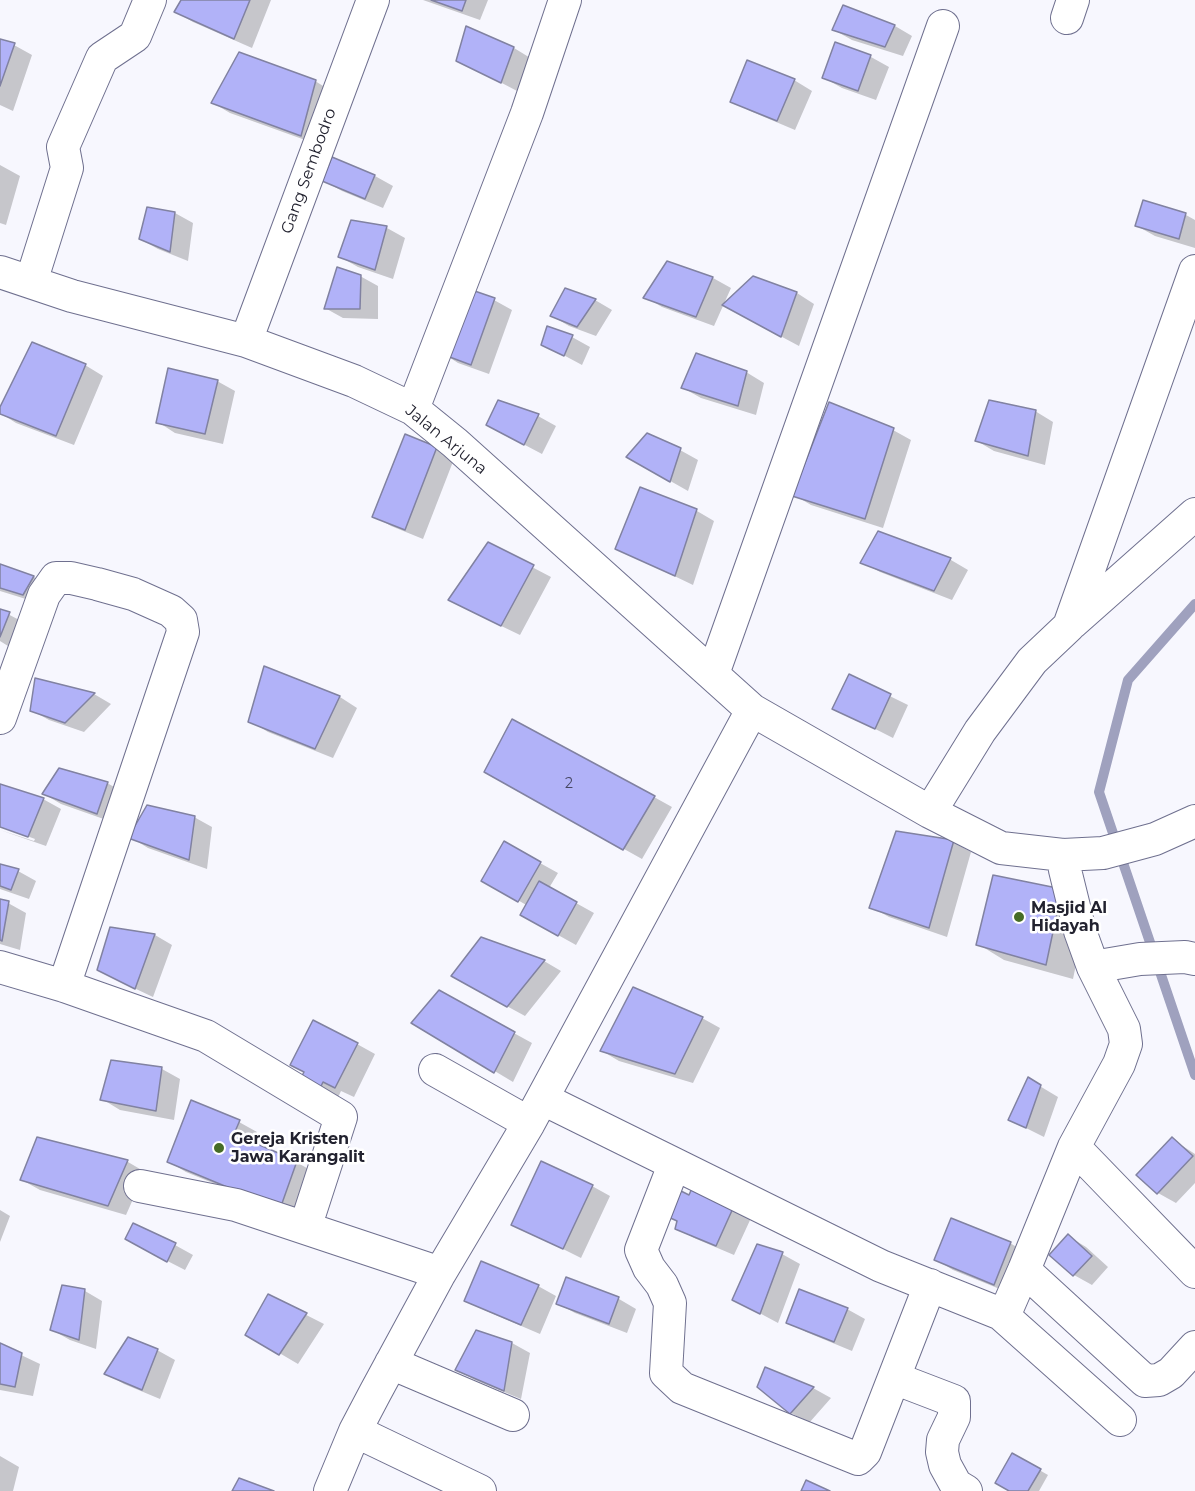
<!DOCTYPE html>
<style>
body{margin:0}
canvas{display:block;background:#f7f7fe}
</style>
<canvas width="1195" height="1491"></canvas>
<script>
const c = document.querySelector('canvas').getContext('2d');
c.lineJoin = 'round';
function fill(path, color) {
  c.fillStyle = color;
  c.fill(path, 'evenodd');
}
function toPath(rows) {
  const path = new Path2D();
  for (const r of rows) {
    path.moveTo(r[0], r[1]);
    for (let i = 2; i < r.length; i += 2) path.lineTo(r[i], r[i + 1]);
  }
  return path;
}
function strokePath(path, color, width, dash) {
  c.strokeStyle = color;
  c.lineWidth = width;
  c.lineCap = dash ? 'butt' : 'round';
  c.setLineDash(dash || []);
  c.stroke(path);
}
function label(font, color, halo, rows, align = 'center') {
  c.font = font + ' Montserrat,sans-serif';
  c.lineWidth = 5;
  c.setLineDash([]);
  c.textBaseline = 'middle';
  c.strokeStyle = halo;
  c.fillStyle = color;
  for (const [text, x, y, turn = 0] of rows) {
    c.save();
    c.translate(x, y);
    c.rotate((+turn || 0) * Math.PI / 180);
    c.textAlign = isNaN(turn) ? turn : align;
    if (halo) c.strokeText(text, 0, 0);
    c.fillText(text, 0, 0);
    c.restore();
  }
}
fill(toPath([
 [182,0,271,0,252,48,193,22,176,12],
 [423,0,488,0,480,20],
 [844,7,895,26,912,36,903,56,852,40,834,30],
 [467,28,514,48,532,59,519,92,458,60],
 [0,41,14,45,32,55,13,111,0,105],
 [836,44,871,57,889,67,876,100,842,88,824,78],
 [794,80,812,91,795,130,750,111,732,101],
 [315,81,333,92,319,145,230,113,213,103],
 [333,159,375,176,393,186,383,208,342,191,324,181],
 [0,165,20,176,6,225,0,223],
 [1144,202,1186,215,1195,220,1195,248,1155,236,1137,226],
 [175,213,193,223,188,261,158,249,140,239],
 [352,222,387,228,405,238,393,279,358,267,340,257],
 [668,263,713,278,731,288,714,326,662,307,645,297],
 [360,276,378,286,378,319,343,318,325,308],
 [753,278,797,293,814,304,799,346,741,315],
 [494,300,512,310,489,374,458,363,441,352],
 [595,300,612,310,596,336,569,326,552,316],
 [572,337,590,347,582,365,543,344],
 [85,365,103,376,74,445,16,423,0,413,0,410],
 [746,372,764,383,756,415,701,398,683,388],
 [217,381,235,391,223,444,175,433,158,422],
 [1035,411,1053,422,1045,465,994,451,977,441],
 [538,416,556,426,542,454,506,435],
 [893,430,911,440,883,528,811,505,794,495],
 [405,436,436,449,454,459,423,539,391,526,374,516],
 [680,450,698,460,688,491,628,457],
 [641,489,697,511,714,521,693,585,616,548],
 [879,533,951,560,968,570,952,600,880,572,862,562],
 [488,544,551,577,520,635,468,610],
 [0,566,34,577,51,587,42,604,0,591],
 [0,610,27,624,16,651,0,641],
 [265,668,340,697,357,708,333,758,268,732,250,721],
 [849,676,908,705,893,738,834,708],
 [36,680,94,694,111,704,84,732,49,720,31,710],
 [486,772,654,797,672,807,642,859],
 [107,783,125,793,115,823,61,804,44,794],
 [0,788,43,799,61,809,46,846,0,830,34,841,35,839,0,826],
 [194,817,212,827,207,869,148,848,130,837],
 [953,842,971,852,947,937,889,917,871,907],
 [504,843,558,873,549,888,594,913,576,945,522,915,528,906,483,880],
 [0,865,18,871,36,881,29,899,0,889],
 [994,877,1088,906,1073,979,1004,960,978,944],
 [0,901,8,903,26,913,20,950,0,944],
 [111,928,155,935,172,945,153,997,117,980],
 [481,939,544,961,561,971,525,1016,470,986],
 [439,992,532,1043,513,1082,413,1022],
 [702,1018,720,1028,693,1083,619,1061,602,1051],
 [357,1044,375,1054,354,1097,341,1091,335,1104,299,1084],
 [112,1061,162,1069,180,1079,174,1120,120,1110,102,1099],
 [1028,1079,1058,1097,1044,1137,1010,1120],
 [239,1122,257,1132,252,1143,296,1162,314,1172,298,1218,186,1172,169,1162],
 [38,1139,128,1162,145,1172,126,1215,40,1190,22,1180],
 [1172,1139,1195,1154,1195,1183,1176,1203,1158,1193,1138,1175],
 [592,1186,610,1196,581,1258,513,1224],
 [693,1190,751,1218,734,1255,694,1238,676,1228],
 [0,1210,10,1216,0,1242],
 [1068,1236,1086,1247,1108,1267,1092,1285,1074,1275,1051,1254],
 [1010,1243,1028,1254,1012,1294,953,1270,935,1259],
 [175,1245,193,1255,185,1270,144,1249],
 [782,1254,800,1264,778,1323,752,1309],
 [567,1279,619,1299,636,1309,627,1333,575,1313,557,1303],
 [538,1286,556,1296,540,1334,484,1310,466,1300],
 [85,1291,102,1301,96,1349,70,1340,52,1330],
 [269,1296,324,1324,298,1364,247,1334],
 [847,1309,865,1319,852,1351,806,1332,788,1322],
 [512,1343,530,1353,521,1399,475,1380,457,1370],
 [0,1345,40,1364,33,1396,0,1390],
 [157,1350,175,1360,160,1399,124,1384,107,1374],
 [766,1369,813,1388,831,1398,809,1423,791,1413,759,1386],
 [1013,1455,1048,1475,1039,1491,1012,1491],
 [0,1456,19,1467,13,1491,0,1491]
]), '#0003');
strokePath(toPath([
 [1195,604,1128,680,1099,792,1195,1075]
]), '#9fa1be', 10);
const building = toPath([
 [181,0,250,0,234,39,174,12,181,0],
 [431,0,466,0,462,11,431,0],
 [843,5,895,25,885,47,832,30,843,5],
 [466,26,514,47,501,83,456,61,466,26],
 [0,39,15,43,0,86,0,39],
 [835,42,871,55,858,91,822,78,835,42],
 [239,52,316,80,301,136,211,103,239,52],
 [747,60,795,79,777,121,730,102,747,60],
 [332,157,375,175,365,199,322,181,332,157],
 [1143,200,1186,213,1179,239,1135,226,1143,200],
 [147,207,175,212,170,252,139,239,147,207],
 [351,220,387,226,375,270,338,257,351,220],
 [667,261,713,277,696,317,643,298,667,261],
 [337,267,361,275,360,309,324,309,337,267],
 [753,276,797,292,781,337,722,305,753,276],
 [463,287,495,298,471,365,439,353,463,287],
 [565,288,596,299,577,327,550,316,565,288],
 [547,326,573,335,564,356,541,345,547,326],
 [32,342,86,364,56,436,0,414,0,407,32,342],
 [696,353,747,371,738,406,681,388,696,353],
 [168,368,218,380,205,434,156,423,168,368],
 [498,400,539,414,524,445,486,425,498,400],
 [989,400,1036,410,1028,456,975,441,989,400],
 [829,402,894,428,865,519,792,496,829,402],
 [647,433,681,448,670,482,626,457,647,433],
 [405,434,437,447,405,530,372,517,405,434],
 [640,487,697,509,675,576,615,549,640,487],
 [878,531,951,558,934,591,860,563,878,531],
 [488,542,534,565,501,626,448,600,488,542],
 [0,564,34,576,23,595,0,588,0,564],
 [0,609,10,612,0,637,0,609],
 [264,666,340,696,315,749,248,722,264,666],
 [849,674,891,694,875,729,832,709,849,674],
 [35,678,95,693,65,723,30,711,35,678],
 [512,719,655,796,623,850,484,772,512,719],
 [59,768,108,782,97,814,42,794,59,768],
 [0,784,44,798,28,837,0,827,0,784],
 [147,805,195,816,189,860,128,838,147,805],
 [896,831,954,840,929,928,869,908,896,831],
 [504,841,541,862,518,902,481,881,504,841],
 [0,864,19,869,11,890,0,886,0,864],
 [993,875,1062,889,1046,965,976,945,993,875],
 [539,881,577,902,558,936,520,915,539,881],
 [0,899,9,901,2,941,0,940,0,899],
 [110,927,155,934,135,989,97,970,110,927],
 [481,937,545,960,507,1007,451,976,481,937],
 [633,987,703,1017,675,1074,600,1051,633,987],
 [439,990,515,1032,494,1073,411,1023,439,990],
 [313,1020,358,1043,335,1088,323,1082,317,1095,297,1085,304,1072,290,1065,313,1020],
 [111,1060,162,1067,156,1111,100,1100,111,1060],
 [1028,1077,1041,1085,1026,1128,1008,1120,1028,1077],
 [191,1100,240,1120,234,1134,297,1161,280,1209,167,1162,191,1100],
 [37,1137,128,1160,108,1206,20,1180,37,1137],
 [1172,1137,1193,1156,1157,1194,1136,1175,1172,1137],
 [541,1161,593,1185,563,1249,511,1225,541,1161],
 [692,1188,734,1206,716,1246,675,1229,677,1221,666,1216,679,1190,689,1195,692,1188],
 [951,1218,1011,1242,994,1285,934,1260,951,1218],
 [133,1223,176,1243,167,1262,125,1239,133,1223],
 [1068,1234,1092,1256,1073,1276,1049,1255,1068,1234],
 [757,1244,783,1252,760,1314,732,1300,757,1244],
 [481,1261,539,1285,521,1325,464,1301,481,1261],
 [566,1277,619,1297,609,1324,556,1304,566,1277],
 [62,1285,85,1289,79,1340,50,1330,62,1285],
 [799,1289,848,1308,834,1342,786,1323,799,1289],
 [268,1294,307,1313,279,1355,245,1335,268,1294],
 [476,1330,512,1342,504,1391,455,1370,476,1330],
 [128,1337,158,1349,142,1390,104,1374,128,1337],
 [0,1343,22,1353,15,1387,0,1384,0,1343],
 [765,1367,814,1387,790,1414,757,1387,765,1367],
 [1012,1453,1041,1469,1028,1491,1009,1491,995,1483,1012,1453],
 [239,1478,274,1491,232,1491,239,1478],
 [806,1480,830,1491,801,1491,806,1480]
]);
fill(building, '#b1b2f8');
strokePath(building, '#8182a1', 1.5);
const minor = toPath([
 [1067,18,1073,0],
 [0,272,72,296,246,341,354,381,413,409,455,443,752,710,930,812,1001,848,1063,855,1103,853,1155,839,1195,821],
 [31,282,67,168,63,147,102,58,135,36,150,0],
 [246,341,373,0],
 [413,409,527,113,565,0],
 [1072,623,1195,514],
 [713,674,943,26],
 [0,718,39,609,44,595,56,578,71,578,97,584,133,594,171,611,181,620,183,632,64,986],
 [930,812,980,731,1032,661,1069,626,1195,271],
 [0,967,64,986,206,1036,341,1117,305,1228],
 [1093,967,1140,959,1185,957,1195,959],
 [435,1070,529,1123],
 [543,1099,881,1266,1001,1314,1007,1309,1024,1270,1074,1147,1119,1064,1126,1044,1124,1029,1093,967,1080,931,1065,870,1063,855],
 [1074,1147,1195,1272],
 [674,1165,641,1250,649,1268,662,1285,670,1303,666,1373,682,1388,858,1459,865,1452,930,1285],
 [140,1186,236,1205,440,1273],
 [1024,1270,1145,1381,1159,1380,1171,1373,1195,1347],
 [1001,1314,1120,1420],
 [391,1363,513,1415],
 [894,1378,954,1401,954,1417,943,1440,942,1452,945,1465,956,1485,966,1491],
 [355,1431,480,1491],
 [330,1491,355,1431,375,1393,440,1273,529,1123,752,710]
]);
strokePath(minor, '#6f708f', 34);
strokePath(minor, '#fff', 32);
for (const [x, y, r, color] of [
 [1019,917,6,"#466c26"],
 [219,1148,6,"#466c26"]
]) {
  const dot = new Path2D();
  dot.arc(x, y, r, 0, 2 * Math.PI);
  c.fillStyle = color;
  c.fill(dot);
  strokePath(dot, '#fff', 2);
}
label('14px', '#464661', null, [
 ["2",569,784]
]);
label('16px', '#22222f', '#fff', [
 ["Gang Sembodro",309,171,-70],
 ["Jalan Arjuna",446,440,39]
]);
label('bold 16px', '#22222f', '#fff', [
 ["Masjid Al",1031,908],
 ["Hidayah",1031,926],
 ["Gereja Kristen",231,1139],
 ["Jawa Karangalit",231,1157]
], 'left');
</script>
